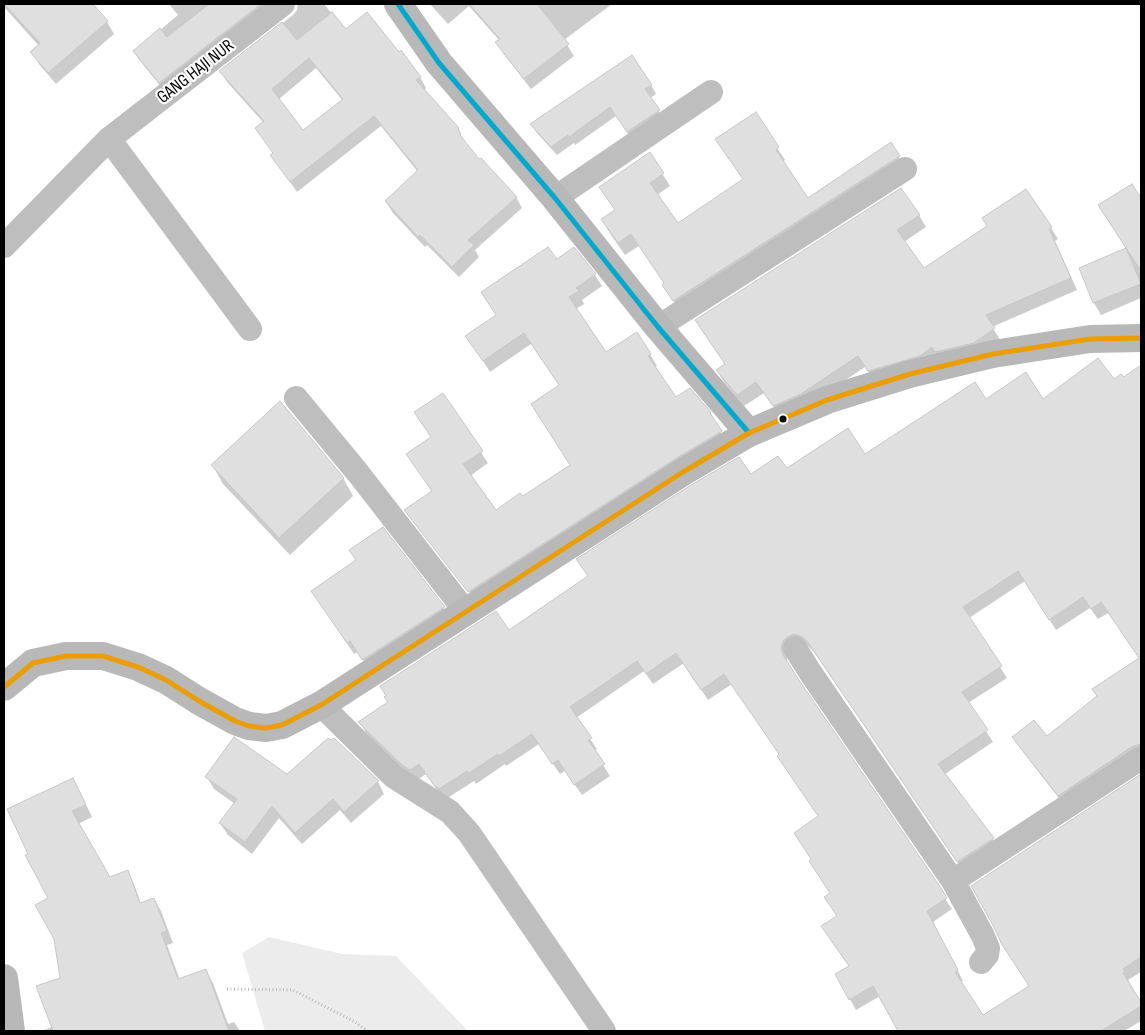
<!DOCTYPE html>
<style>
body{margin:0}
#map{position:relative;width:1145px;height:1035px;overflow:hidden;background:#fff;font-family:"Sofia Sans Condensed",sans-serif}
canvas{display:block}
.frame{position:absolute;inset:0;border:5px solid #000;pointer-events:none}
</style>
<div id="map">
<canvas width="1145" height="1035"></canvas>
<div class="frame"></div>
</div>
<script>
const c = document.querySelector('canvas').getContext('2d');
c.lineJoin = 'round';
function fill(path, color) {
  c.fillStyle = color;
  c.fill(path, 'evenodd');
}
function toPath(rows) {
  const path = new Path2D();
  for (const r of rows) {
    path.moveTo(r[0], r[1]);
    for (let i = 2; i < r.length; i += 2) path.lineTo(r[i], r[i + 1]);
  }
  return path;
}
function strokePath(path, color, width, dash) {
  c.strokeStyle = color;
  c.lineWidth = width;
  c.lineCap = dash ? 'butt' : 'round';
  c.setLineDash(dash || []);
  c.stroke(path);
}
function label(font, color, halo, rows, align = 'center') {
  c.font = font + ' "Sofia Sans Condensed",sans-serif';
  c.lineWidth = 4.5;
  c.setLineDash([]);
  c.textBaseline = 'middle';
  c.strokeStyle = halo;
  c.fillStyle = color;
  for (const [text, x, y, turn = 0] of rows) {
    c.save();
    c.translate(x, y);
    c.rotate((+turn || 0) * Math.PI / 180);
    c.textAlign = isNaN(turn) ? turn : align;
    if (halo) c.strokeText(text, 0, 0);
    c.fillText(text, 0, 0);
    c.restore();
  }
}
fill(toPath([
 [269,937,342,954,396,956,468,1031,265,1031,242,953]
]), '#ececec');
fill(toPath([
 [4,4,91,4,107,22,114,34,56,84,39,64,32,52,39,46,4,7],
 [169,4,281,4,166,93,141,62,134,52,178,15],
 [298,4,324,4,345,30,420,77,426,88,423,90,458,129,463,141,479,161,516,197,522,208,475,250,479,257,459,277,427,245,425,247,393,213,386,202,418,172,381,126,297,192,272,156,274,154,263,122,227,82,221,71,293,15,297,10],
 [316,68,343,101,303,132,279,99],
 [430,4,612,4,564,40,574,56,531,89,503,53,497,42,499,40,469,6,448,24],
 [651,85,656,94,650,98,664,120,633,141,616,116,575,145,574,143,557,155,537,133,532,125],
 [755,114,785,160,783,162,808,199,891,144,906,169,681,312,671,297,665,284,639,246,625,255,609,232,603,220,616,211,601,187,650,154,670,186,657,195,678,225,744,180,724,152],
 [1132,185,1141,200,1141,298,1101,315,1094,303,1080,269,1128,249],
 [919,215,926,227,904,242,924,270,1051,228,1058,239,1055,241,1077,290,992,327,1001,341,875,382,865,367,808,405,781,417,764,393,744,406,724,382,717,371,726,365,703,332],
 [574,249,595,275,602,286,582,300,584,304,576,309,606,354,650,354,657,366,655,367,675,399,721,432,727,443,473,596,413,520,411,520,406,510,432,492,415,466,432,438,415,413,442,395,488,463,470,476,495,512,522,498,572,466,560,386,531,344,490,372,474,347,497,316,556,261],
 [1141,367,1141,757,1065,806,1020,748,1013,737,1046,738,1098,697,1140,658,1108,613,1098,619,1090,608,1056,630,1025,581,969,618,1007,678,968,703,993,742,945,774,993,839,999,849,964,872,814,652,808,646,801,645,788,653,787,660,788,666,952,909,933,922,963,981,960,983,982,1017,1030,987,973,886,1141,776,1141,972,1128,980,1130,983,1128,984,1141,1004,1141,1021,1124,1031,899,1031,880,996,856,1010,836,974,850,967,829,937,838,917,831,894,810,862,812,860,819,817,780,755,732,684,708,700,684,663,653,684,644,671,576,718,597,749,594,751,610,776,582,795,565,771,560,774,539,744,506,766,505,764,476,784,474,781,446,799,441,796,426,774,416,781,409,776,366,733,360,722,509,631,750,475,865,456,985,401,1043,401,1124,379],
 [213,466,343,478,353,496,290,555,223,484],
 [350,550,444,608,450,619,370,671,358,652,354,654,312,591,357,561],
 [287,775,378,782,384,794,351,823,340,810,302,844,279,818,252,854,228,835,220,823,235,804,214,789,207,777],
 [80,792,92,817,78,824,109,879,127,872,134,884,141,904,154,899,161,911,173,943,167,945,180,980,206,971,213,983,228,1024,234,1022,240,1031,42,1031,52,1027,62,978,50,898,27,856]
]), '#0003');
const building = toPath([
 [4,4,93,4,108,21,48,73,30,52,40,43,4,4],
 [209,4,261,4,159,83,133,51,160,28,167,37,209,4],
 [469,4,537,4,569,44,524,79,495,42,500,39,469,4],
 [332,12,346,29,367,12,399,52,401,50,421,77,416,80,459,128,458,129,461,134,460,135,479,159,481,158,517,197,468,240,474,245,452,267,420,235,418,237,385,201,418,170,374,116,290,182,270,155,273,153,255,128,264,121,219,71,282,22,297,40,332,12],
 [309,58,343,99,303,130,272,89,309,58],
 [632,55,652,85,645,89,660,110,627,132,610,107,569,137,568,135,551,147,530,124,632,55],
 [756,112,779,147,776,150,808,198,891,142,900,156,673,301,662,285,664,283,631,234,618,243,601,219,615,210,599,187,650,152,664,173,650,183,678,223,743,179,715,139,756,112],
 [1132,184,1141,198,1141,271,1098,205,1132,184],
 [901,188,920,215,897,230,924,268,987,226,982,218,1026,189,1052,227,1049,229,1071,278,986,315,995,328,974,343,935,352,932,347,920,356,868,371,858,356,801,394,773,406,756,382,737,395,716,370,725,364,695,320,901,188],
 [548,247,557,259,574,247,596,274,576,288,579,291,569,297,606,352,637,332,651,354,648,356,676,397,690,388,711,412,710,413,722,431,675,459,468,592,404,510,432,491,406,454,431,437,414,412,443,393,483,451,463,464,496,510,520,493,523,496,570,465,531,404,559,385,524,333,483,361,465,336,496,315,481,292,548,247],
 [1126,248,1141,284,1093,303,1079,268,1126,248],
 [1098,358,1114,379,1121,374,1124,377,1141,365,1141,744,1133,746,1058,796,1012,737,1034,720,1047,736,1097,696,1092,689,1139,658,1101,602,1091,609,1083,597,1049,620,1018,571,963,607,1002,666,962,692,988,730,938,764,994,838,957,862,807,641,801,636,794,634,787,637,783,641,781,648,783,655,799,680,941,888,947,898,927,911,958,970,955,972,983,1015,1029,986,1001,943,995,929,971,886,1141,774,1141,957,1123,969,1125,972,1123,973,1141,1002,1141,1006,1101,1031,898,1031,873,986,849,1000,835,974,849,966,821,926,837,916,824,897,830,893,809,861,811,859,794,833,818,816,777,756,779,754,724,674,701,690,676,653,646,674,637,661,570,707,592,738,588,740,605,764,574,785,558,760,552,764,532,734,499,756,498,754,469,773,467,771,439,789,434,785,419,764,410,770,402,765,358,722,388,702,384,697,386,696,380,686,496,611,509,630,588,576,576,559,691,485,739,457,751,474,778,456,787,468,848,428,865,454,975,382,986,399,1026,372,1043,399,1098,358],
 [280,401,344,478,279,538,211,465,280,401],
 [383,527,445,607,362,660,350,641,347,643,311,591,356,560,349,550,383,527],
 [234,737,287,774,328,738,331,740,334,738,379,781,344,812,333,799,295,833,272,806,245,842,219,823,237,799,205,777,234,737],
 [73,778,86,805,72,811,110,877,128,870,140,903,154,898,167,931,161,933,178,979,206,969,229,1031,53,1031,36,986,60,978,54,939,35,905,48,898,25,855,28,854,7,809,73,778]
]);
fill(building, '#dfdfdf');
strokePath(building, '#c7c7c7', 1);
strokePath(toPath([
 [227,989,293,990,355,1022,367,1031]
]), '#b9b9b9', 3, [1, 2.5]);
strokePath(toPath([
 [109,139,250,329],
 [555,198,711,92],
 [4,246,109,139,283,4],
 [658,327,905,169],
 [296,398,358,473,466,612],
 [795,648,810,672,953,881,1141,758],
 [321,705,393,776,450,812,469,833,604,1031],
 [953,881,983,936,988,948,987,955,981,962]
]), '#bebebe', 24);
strokePath(toPath([
 [398,4,439,63,555,198,658,327,749,433],
 [4,687,33,663,66,656,103,656,138,667,166,680,199,701,235,721,249,726,266,728,282,725,321,705,683,472,749,433,827,400,910,374,993,354,1090,339,1141,338],
 [4,978,11,1031]
]), '#b8b8b8', 28);
strokePath(toPath([
 [398,4,439,63,555,198,658,327,749,433]
]), '#00a9ce', 5);
strokePath(toPath([
 [4,687,33,663,66,656,103,656,138,667,166,680,199,701,235,721,249,726,266,728,282,725,321,705,683,472,749,433,827,400,910,374,993,354,1090,339,1141,338]
]), '#eb9e00', 5);
for (const [x, y, r, color] of [
 [783,419,4.5,"#000"]
]) {
  const dot = new Path2D();
  dot.arc(x, y, r, 0, 2 * Math.PI);
  c.fillStyle = color;
  c.fill(dot);
  strokePath(dot, '#fff', 2);
}
label('18px', '#000', '#fff', [
 ["GANG HAJI NUR",196,72,-38]
]);
</script>
